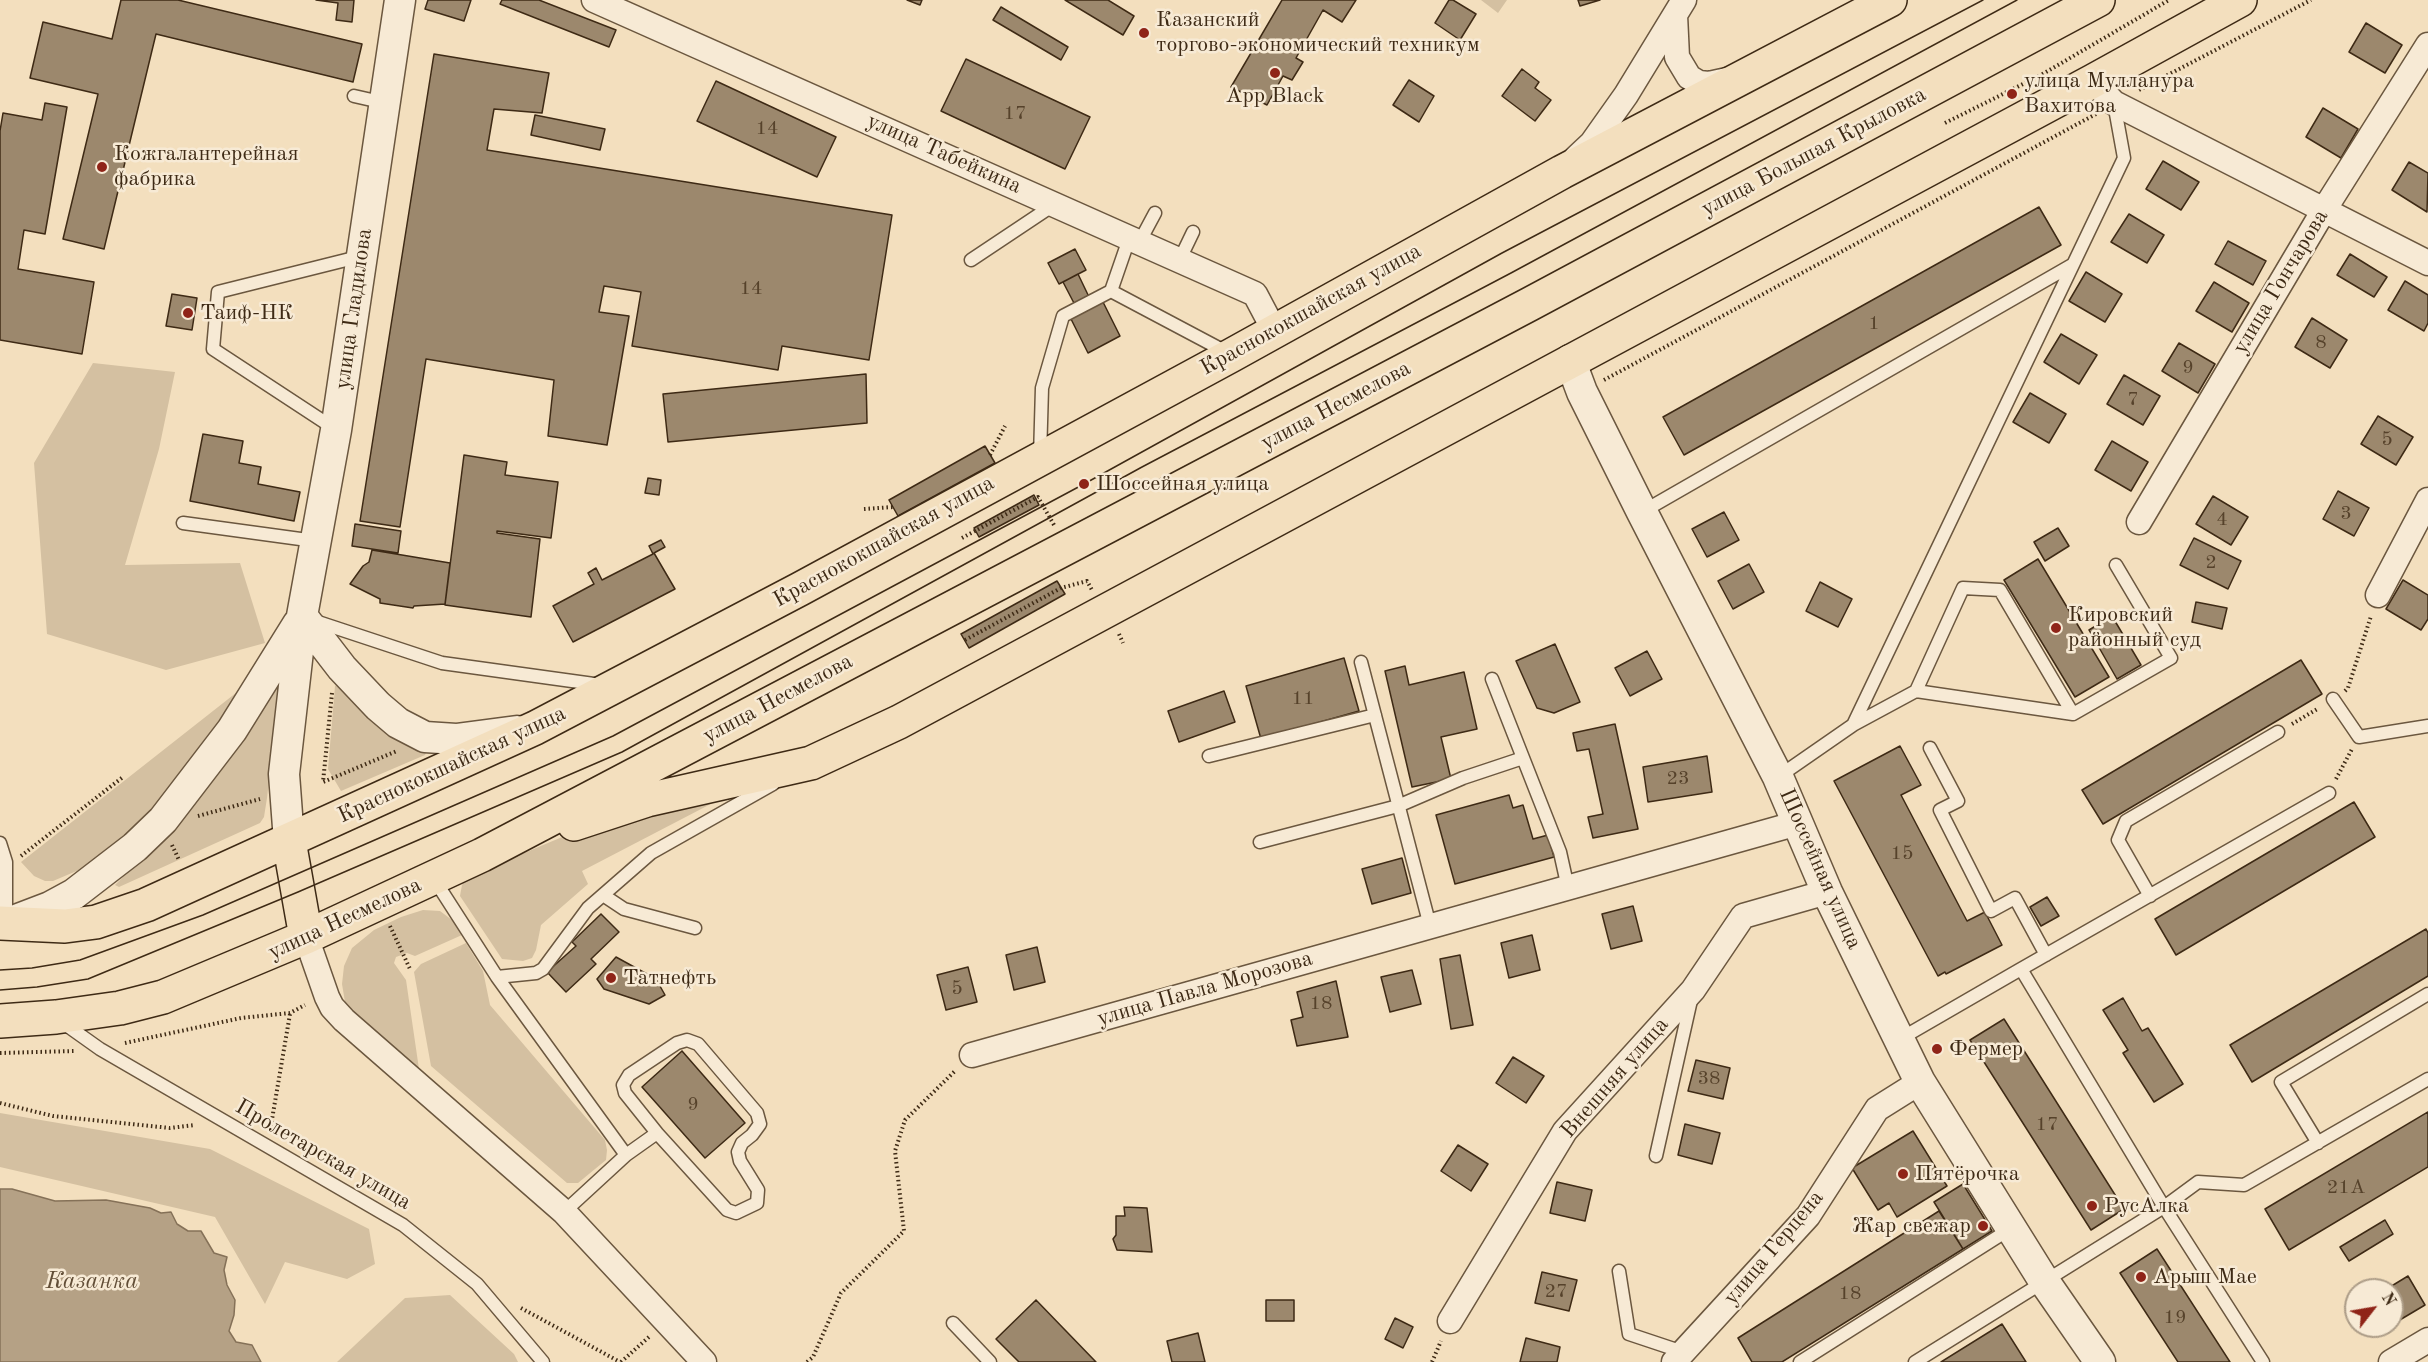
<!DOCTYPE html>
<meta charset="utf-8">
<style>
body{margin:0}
#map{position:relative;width:2428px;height:1362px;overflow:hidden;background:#f3dfbe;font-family:"Old Standard TT",serif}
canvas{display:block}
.north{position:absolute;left:2344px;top:1278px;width:60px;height:60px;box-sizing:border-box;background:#f7ead5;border:2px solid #ad9d88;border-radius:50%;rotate:59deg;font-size:16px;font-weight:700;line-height:24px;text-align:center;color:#3e2a15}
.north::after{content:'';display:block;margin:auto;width:21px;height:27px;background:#8f2418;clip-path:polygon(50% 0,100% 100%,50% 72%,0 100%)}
</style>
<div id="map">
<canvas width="2428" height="1362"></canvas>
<div class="north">N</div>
</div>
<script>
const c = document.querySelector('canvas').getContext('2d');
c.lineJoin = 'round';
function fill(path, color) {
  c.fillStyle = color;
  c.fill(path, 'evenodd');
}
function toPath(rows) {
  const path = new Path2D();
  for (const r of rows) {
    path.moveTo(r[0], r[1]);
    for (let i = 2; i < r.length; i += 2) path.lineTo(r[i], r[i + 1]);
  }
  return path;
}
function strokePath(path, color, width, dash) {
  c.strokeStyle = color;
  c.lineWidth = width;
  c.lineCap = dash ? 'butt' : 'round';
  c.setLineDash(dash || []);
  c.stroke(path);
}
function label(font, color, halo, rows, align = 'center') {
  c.font = font + ' "Old Standard TT",serif';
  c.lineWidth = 5;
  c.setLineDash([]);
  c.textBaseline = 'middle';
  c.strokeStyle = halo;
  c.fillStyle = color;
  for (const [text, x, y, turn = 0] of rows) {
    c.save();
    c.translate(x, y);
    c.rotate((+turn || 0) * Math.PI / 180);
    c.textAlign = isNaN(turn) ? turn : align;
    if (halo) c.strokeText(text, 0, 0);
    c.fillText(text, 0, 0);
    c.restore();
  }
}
fill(toPath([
 [1481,0,1507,0,1498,13],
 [93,363,175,372,159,449,125,565,240,563,265,643,166,670,47,634,34,463],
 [260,674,222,732,117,850,79,870,53,881,45,881,34,876,21,862],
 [278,682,280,685,267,798,264,817,260,823,119,887,115,885,155,845],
 [338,683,430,745,425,755,341,791,328,769,335,686],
 [728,795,582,871,588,884,541,925,536,950,532,958,523,961,502,959,460,896,462,885,467,877,586,827],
 [423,910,440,911,456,923,462,935,415,956,407,953,396,957,394,963,406,980,419,1069,355,1013,345,1002,342,984,344,966,352,948,374,930,401,917],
 [466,943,483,971,490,1005,605,1140,607,1150,606,1160,578,1183,567,1183,431,1066,414,972,421,964],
 [0,1113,210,1149,369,1229,375,1264,347,1279,285,1262,265,1304,215,1217,0,1167],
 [450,1295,514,1354,518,1362,337,1362,405,1298]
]), '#d4c0a1');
const water = toPath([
 [0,1189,12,1189,55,1201,106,1200,150,1208,161,1213,171,1212,177,1224,188,1231,201,1231,214,1253,227,1257,224,1270,227,1285,235,1300,234,1315,229,1331,236,1342,252,1345,261,1362,0,1362,0,1189]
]);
fill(water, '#b5a185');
strokePath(water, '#857158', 1.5);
const building = toPath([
 [121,0,178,0,362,44,353,82,156,34,104,249,63,239,98,94,30,78,43,22,112,39,121,0],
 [316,0,354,0,352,22,336,20,338,3,316,0],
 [428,0,471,0,464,21,425,9,428,0],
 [502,0,539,0,616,30,609,47,500,4,502,0],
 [907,0,922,0,920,5,907,0],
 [1065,0,1108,0,1134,16,1123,35,1065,0],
 [1282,0,1356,0,1342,22,1323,10,1296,58,1303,62,1292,80,1283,76,1267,105,1231,87,1282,0],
 [1449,0,1453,0,1476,14,1460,40,1435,23,1449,0],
 [1578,0,1600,0,1580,6,1578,0],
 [1001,7,1068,47,1061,60,993,20,1001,7],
 [2366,23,2402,45,2385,73,2349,52,2366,23],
 [434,54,549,73,542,113,494,109,487,150,892,215,869,360,782,346,778,370,632,346,641,292,604,286,599,312,629,316,607,445,548,436,554,380,426,359,400,527,360,521,434,54],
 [966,59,1090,117,1065,169,941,111,966,59],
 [1522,69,1539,82,1535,88,1551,100,1535,121,1502,96,1522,69],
 [1409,80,1434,96,1419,122,1393,105,1409,80],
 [716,81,836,137,817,177,697,121,716,81],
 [45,103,67,107,45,234,24,230,18,269,94,282,82,354,0,340,0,131,3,113,42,120,45,103],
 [2323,108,2358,129,2341,158,2306,137,2323,108],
 [535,115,605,129,600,150,531,135,535,115],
 [2163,161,2199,182,2181,210,2146,189,2163,161],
 [2409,162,2428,173,2427,212,2392,190,2409,162],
 [2039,207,2061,245,1684,455,1663,417,2039,207],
 [2129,214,2164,235,2147,263,2111,242,2129,214],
 [2228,241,2266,261,2253,285,2215,264,2228,241],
 [1075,249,1086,270,1059,284,1048,263,1075,249],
 [2350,254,2387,277,2374,297,2337,275,2350,254],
 [2086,272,2122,294,2105,322,2069,301,2086,272],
 [1078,274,1090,299,1099,294,1120,336,1088,353,1067,311,1076,307,1063,282,1078,274],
 [2405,281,2428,295,2428,323,2424,331,2388,310,2405,281],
 [2214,282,2249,303,2232,332,2196,311,2214,282],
 [172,294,197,298,192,330,166,326,172,294],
 [2312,318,2347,340,2330,368,2295,347,2312,318],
 [2061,334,2097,355,2079,384,2044,362,2061,334],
 [2179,343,2215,364,2198,393,2162,371,2179,343],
 [866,374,867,423,668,442,663,394,866,374],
 [2124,375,2160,396,2143,425,2107,404,2124,375],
 [2030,393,2066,414,2049,443,2013,422,2030,393],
 [2378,416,2413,437,2396,465,2361,444,2378,416],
 [203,434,243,441,239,463,261,467,258,484,300,492,294,521,190,501,203,434],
 [2112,441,2148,462,2131,491,2095,470,2112,441],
 [985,446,995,463,898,516,889,500,985,446],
 [464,455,507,462,505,475,558,482,551,538,497,531,497,533,540,539,531,617,445,605,464,455],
 [648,478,661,480,659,495,645,493,648,478],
 [2338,491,2369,508,2354,536,2323,519,2338,491],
 [1034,495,1039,505,979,537,974,528,1034,495],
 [2213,496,2248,517,2231,545,2196,524,2213,496],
 [1724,512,1739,540,1707,557,1692,529,1724,512],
 [355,524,401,531,398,553,352,546,355,524],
 [2058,528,2069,546,2045,561,2034,542,2058,528],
 [2194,538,2241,561,2228,589,2180,565,2194,538],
 [661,540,665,547,654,553,675,589,573,642,553,606,594,584,588,573,596,568,602,580,653,554,649,546,661,540],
 [372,550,450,563,445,604,414,606,413,608,380,603,380,599,350,584,363,566,369,562,372,550],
 [2038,559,2109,677,2075,697,2004,580,2038,559],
 [1749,564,1764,592,1733,609,1718,581,1749,564],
 [2403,580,2428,595,2428,619,2421,630,2386,609,2403,580],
 [1057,581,1065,594,969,648,961,634,1057,581],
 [1820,582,1852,599,1838,627,1806,611,1820,582],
 [2196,602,2227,608,2222,629,2192,622,2196,602],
 [2112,616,2141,665,2117,679,2089,630,2112,616],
 [1555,644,1580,702,1554,713,1537,708,1516,661,1555,644],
 [1647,651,1662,679,1630,696,1615,668,1647,651],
 [1344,658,1359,711,1261,739,1246,686,1344,658],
 [2301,660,2322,694,2103,824,2082,790,2301,660],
 [1405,666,1409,685,1464,672,1477,729,1441,737,1451,779,1412,787,1385,671,1405,666],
 [1224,691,1235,722,1179,742,1168,711,1224,691],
 [1615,724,1638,829,1593,838,1588,817,1603,814,1589,749,1577,751,1573,733,1615,724],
 [1900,746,1921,785,1901,795,1967,921,1985,912,2002,945,1946,974,1945,972,1938,976,1834,781,1900,746],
 [1707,756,1712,792,1648,802,1643,767,1707,756],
 [1509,795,1513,808,1523,805,1533,839,1548,835,1554,857,1455,884,1436,815,1509,795],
 [2354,802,2375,837,2176,955,2155,919,2354,802],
 [1402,858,1411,893,1372,904,1362,869,1402,858],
 [2047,897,2059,916,2041,926,2030,907,2047,897],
 [1633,906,1642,941,1611,949,1602,914,1633,906],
 [601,914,619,932,591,959,596,964,566,992,547,972,576,946,572,942,601,914],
 [2426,929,2428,933,2428,976,2252,1082,2230,1045,2426,929],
 [1532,935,1540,970,1509,978,1501,943,1532,935],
 [1037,947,1045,982,1014,990,1006,955,1037,947],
 [1460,955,1473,1025,1451,1029,1440,959,1460,955],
 [616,957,656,979,665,995,649,1004,604,989,597,979,616,957],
 [968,967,977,1002,946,1010,937,975,968,967],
 [1412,970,1421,1004,1390,1012,1381,977,1412,970],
 [1336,981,1348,1037,1297,1046,1291,1020,1303,1017,1297,992,1336,981],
 [2123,998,2142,1031,2148,1028,2183,1084,2154,1102,2123,1053,2128,1050,2103,1010,2123,998],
 [2004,1019,2124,1209,2091,1230,1970,1040,2004,1019],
 [682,1051,745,1123,705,1158,642,1087,682,1051],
 [1513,1057,1544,1076,1526,1103,1496,1083,1513,1057],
 [1696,1060,1730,1068,1723,1099,1688,1091,1696,1060],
 [2428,1112,2428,1167,2289,1250,2265,1209,2428,1112],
 [1685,1124,1720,1133,1712,1164,1678,1155,1685,1124],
 [1913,1131,1947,1186,1897,1217,1889,1203,1878,1210,1852,1168,1913,1131],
 [1458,1145,1488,1164,1471,1191,1441,1171,1458,1145],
 [1557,1182,1592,1190,1585,1221,1550,1213,1557,1182],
 [1963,1184,1992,1231,1963,1249,1934,1202,1963,1184],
 [1124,1207,1147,1208,1152,1252,1117,1250,1113,1239,1116,1235,1116,1216,1125,1216,1124,1207],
 [1939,1211,1963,1249,1782,1362,1752,1362,1738,1338,1939,1211],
 [2385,1220,2393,1234,2349,1261,2340,1247,2385,1220],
 [2157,1249,2230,1362,2178,1362,2120,1273,2157,1249],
 [1542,1272,1577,1280,1569,1311,1535,1303,1542,1272],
 [2408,1276,2425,1305,2393,1324,2392,1290,2385,1290,2408,1276],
 [1036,1300,1096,1362,1019,1362,996,1339,1036,1300],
 [1266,1300,1294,1300,1294,1321,1266,1321,1266,1300],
 [1395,1318,1413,1327,1403,1348,1385,1339,1395,1318],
 [2002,1324,2026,1362,1941,1362,2002,1324],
 [1198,1333,1205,1362,1172,1362,1167,1341,1198,1333],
 [1526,1338,1560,1347,1557,1362,1520,1362,1526,1338]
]);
fill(building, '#9c886d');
strokePath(building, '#3e2a15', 1.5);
const service = toPath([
 [354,96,385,103],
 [1140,241,1155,213],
 [1180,259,1193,232],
 [971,260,1055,204],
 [1111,291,1130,236],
 [335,429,213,349,218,292,362,256],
 [1040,457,1042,388,1063,316,1111,291,1228,353],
 [1642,512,2072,265],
 [183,523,315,541],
 [312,620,442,663,601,685],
 [1361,662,1430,926],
 [1492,679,1560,852,1568,888],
 [2333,699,2359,737,2428,726],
 [2073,714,2000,590,1963,588,1916,691,2073,714,2171,658,2116,565],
 [1853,725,1916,691],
 [1930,748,1958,801,1940,810,1991,911,2015,898,2046,955],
 [1209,756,1375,715],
 [1778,777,1853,725,2124,158,2114,103],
 [1260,842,1398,806,1463,778,1523,758],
 [0,843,6,862,6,922],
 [434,879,497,977],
 [603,895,624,909,695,928],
 [2150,896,2118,840,2126,821,2278,732],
 [2021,969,2329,793],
 [62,1022,100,1049,403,1225,477,1284,543,1362],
 [1900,1039,2021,969,2164,1207,2263,1362],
 [2318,1143,2281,1082,2428,994],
 [626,1155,497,977,536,973,543,969,588,908,651,853,773,784],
 [1656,1156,1691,1000],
 [564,1212,626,1155,657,1133,625,1093,623,1085,629,1075,677,1043,687,1040,698,1044,757,1113,760,1124,752,1135,742,1143,738,1152,740,1161,758,1190,757,1203,736,1213,727,1210,657,1133],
 [1619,1271,1629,1334,1683,1352],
 [953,1323,990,1362],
 [1800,1362,2010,1229],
 [1915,1362,2164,1207,2198,1182,2244,1185,2428,1079]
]);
const minor = toPath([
 [594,0,1255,294,1274,330],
 [1675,15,1677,57,1689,77,1699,83,1709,84,1727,80],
 [2093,81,2114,103,2428,263],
 [1576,158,1592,143,1626,95,1684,0],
 [2139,522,2324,210,2428,45],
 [2378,595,2428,500],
 [306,937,327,997,332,1007,344,1020,564,1212,704,1362],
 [972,1055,1798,823],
 [1450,1321,1565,1131,1693,990,1743,916,1827,892],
 [1674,1362,1808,1216,1877,1109,1920,1082],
 [2391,1362,2428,1340]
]);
const tertiary = toPath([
 [1570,360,1582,392,1642,512,1778,777,1827,892,1920,1082,2044,1281,2100,1362],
 [302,616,342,668,378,706,398,723,425,737,456,739,517,731],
 [289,841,284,774,302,616,336,430,400,0],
 [8,923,50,907,74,894,135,847,163,820,232,730,298,624]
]);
const primary = toPath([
 [574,824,647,800,811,763,899,722,2093,81,2240,0],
 [289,841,306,937],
 [0,923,65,926,96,922,146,905,535,728,800,589,1232,355,1562,172,1890,0],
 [0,1021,56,1017,120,1008,163,997,306,937,482,855,1530,304,2098,0]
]);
strokePath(service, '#6b573f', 15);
strokePath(minor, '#6b573f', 27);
strokePath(tertiary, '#6b573f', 33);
strokePath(primary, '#3e2a15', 36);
strokePath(toPath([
 [2042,78,2041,75,2169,0],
 [2139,90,2311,0],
 [1945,123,2041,75],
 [1604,380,2096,114],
 [990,455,1005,426],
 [864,509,893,507],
 [962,538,1038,497,1054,525],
 [1119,634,1123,643],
 [965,640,1061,588,1087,581,1092,590],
 [2345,691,2348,688,2371,616],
 [332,693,323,782,397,751],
 [2292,724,2319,708],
 [2336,779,2352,749],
 [198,816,260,799],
 [172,845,179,860],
 [21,856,123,777],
 [390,926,410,969],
 [125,1043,241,1018,290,1013,305,1005],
 [0,1053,74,1051],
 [0,1103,53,1116,170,1128,195,1125],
 [270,1131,290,1014],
 [521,1308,620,1362],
 [621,1362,650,1336],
 [807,1362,813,1357,841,1293,904,1231,895,1151,905,1120,956,1070],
 [1432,1362,1441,1341]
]), '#3e2a15', 4, [1.5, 3]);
strokePath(service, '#f7ead5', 12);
strokePath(minor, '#f7ead5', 24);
strokePath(tertiary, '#f7ead5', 30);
strokePath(primary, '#f3dfbe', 33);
strokePath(toPath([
 [0,970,32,968,80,960,203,915,613,736,1084,484,1502,253,1983,0],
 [0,990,37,987,88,979,298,892,622,752,1142,467,1511,273,2017,0]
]), '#3e2a15', 1.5);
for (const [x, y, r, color] of [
 [1144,33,6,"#8f2418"],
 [1275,73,6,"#8f2418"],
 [2012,94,6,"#8f2418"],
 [102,167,6,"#8f2418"],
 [188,313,6,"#8f2418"],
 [1084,484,6,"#8f2418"],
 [2056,628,6,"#8f2418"],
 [611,978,6,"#8f2418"],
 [1937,1049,6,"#8f2418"],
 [1903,1174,6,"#8f2418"],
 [2092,1206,6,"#8f2418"],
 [1983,1226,6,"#8f2418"],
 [2141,1277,6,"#8f2418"]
]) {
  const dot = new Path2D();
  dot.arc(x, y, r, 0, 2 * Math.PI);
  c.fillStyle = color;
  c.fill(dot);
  strokePath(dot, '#f7ead5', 2);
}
label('20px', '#56422b', null, [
 ["17",1015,114],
 ["14",767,129],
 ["14",751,289],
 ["1",1874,324],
 ["8",2321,343],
 ["9",2188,368],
 ["7",2133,400],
 ["5",2387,440],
 ["3",2346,514],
 ["4",2222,520],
 ["2",2211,563],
 ["11",1303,699],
 ["23",1678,779],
 ["15",1902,854],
 ["5",957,989],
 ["18",1321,1004],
 ["38",1709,1079],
 ["9",693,1105],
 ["17",2047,1125],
 ["21А",2346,1188],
 ["27",1556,1292],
 ["18",1850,1294],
 ["19",2175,1318]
]);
label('22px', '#3e2a15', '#f7ead5', [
 ["Казанский",1156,20],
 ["торгово-экономический техникум",1156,45],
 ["улица Мулланура",2024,81],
 ["Вахитова",2024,106],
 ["App Black",1275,96,"center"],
 ["Кожгалантерейная",114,154],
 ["фабрика",114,179],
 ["Таиф-НК",200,313],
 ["Шоссейная улица",1096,484],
 ["Кировский",2068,615],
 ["районный суд",2068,640],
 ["Татнефть",623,978],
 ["Фермер",1949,1049],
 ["Пятёрочка",1915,1174],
 ["РусАлка",2104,1206],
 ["Жар свежар",1971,1226,"right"],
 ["Арыш Мае",2153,1277]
], 'left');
label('22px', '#3e2a15', '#f7ead5', [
 ["улица Большая Крыловка",1814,152,-28],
 ["улица Табейкина",944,154,24],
 ["улица Гончарова",2281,282,-59],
 ["улица Гладилова",354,309,-82],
 ["Краснококшайская улица",1311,310,-29],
 ["улица Несмелова",1336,406,-28],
 ["Краснококшайская улица",884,542,-29],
 ["улица Несмелова",778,699,-28],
 ["Краснококшайская улица",452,765,-25],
 ["Шоссейная улица",1820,869,66],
 ["улица Несмелова",345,919,-25],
 ["улица Павла Морозова",1205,989,-16],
 ["Внешняя улица",1615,1078,-49],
 ["Пролетарская улица",323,1155,30],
 ["улица Герцена",1774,1248,-50]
]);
label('italic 24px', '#624e37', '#f7ead5', [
 ["Казанка",92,1282]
]);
</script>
